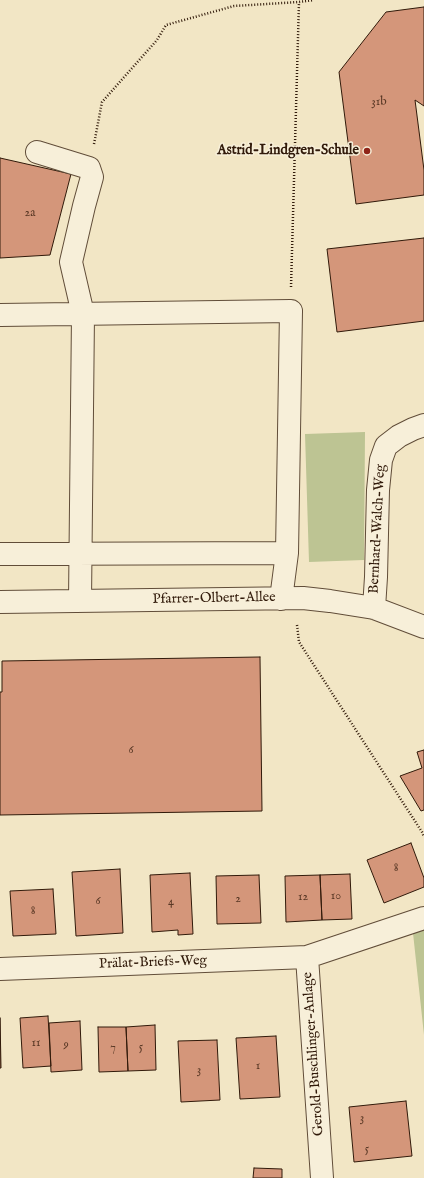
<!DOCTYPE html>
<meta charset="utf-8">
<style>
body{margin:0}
canvas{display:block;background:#f2e6c5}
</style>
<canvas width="424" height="1178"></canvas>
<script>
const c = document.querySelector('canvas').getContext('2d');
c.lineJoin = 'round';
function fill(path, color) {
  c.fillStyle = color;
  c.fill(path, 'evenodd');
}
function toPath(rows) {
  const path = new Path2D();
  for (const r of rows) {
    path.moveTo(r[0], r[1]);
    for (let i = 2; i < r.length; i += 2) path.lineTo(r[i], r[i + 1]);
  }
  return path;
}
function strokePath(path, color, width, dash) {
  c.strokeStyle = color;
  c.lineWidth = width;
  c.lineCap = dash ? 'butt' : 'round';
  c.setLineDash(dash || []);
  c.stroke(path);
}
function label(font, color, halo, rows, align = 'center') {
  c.font = font + ' "IM FELL English",serif';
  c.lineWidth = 3;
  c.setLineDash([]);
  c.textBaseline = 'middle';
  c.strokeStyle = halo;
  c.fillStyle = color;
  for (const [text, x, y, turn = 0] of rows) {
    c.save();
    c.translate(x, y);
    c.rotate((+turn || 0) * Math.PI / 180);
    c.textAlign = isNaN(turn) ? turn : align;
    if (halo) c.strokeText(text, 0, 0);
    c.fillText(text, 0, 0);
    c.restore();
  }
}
fill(toPath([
 [365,432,364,560,309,562,305,434],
 [424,930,424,1035,413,933]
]), '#bdc493');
const building = toPath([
 [424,7,424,106,415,100,424,170,424,195,356,204,339,72,386,12,424,7],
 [0,158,71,174,50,255,0,258,0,158],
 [424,238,424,321,337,332,327,249,424,238],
 [260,657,262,811,0,815,0,692,2,692,2,661,260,657],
 [424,750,424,810,421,811,400,776,422,768,417,752,424,750],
 [411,843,424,878,424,887,384,903,367,860,411,843],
 [120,869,123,933,76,936,72,872,120,869],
 [190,873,193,934,178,935,178,930,152,932,150,875,190,873],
 [350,874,352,919,322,920,320,875,350,874],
 [259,875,261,923,217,924,216,876,259,875],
 [320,875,322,920,286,922,285,876,320,875],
 [53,889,56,934,13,936,10,891,53,889],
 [48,1016,51,1066,23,1068,20,1018,48,1016],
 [0,1018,1,1068,0,1068,0,1018],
 [80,1021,82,1070,51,1072,49,1023,80,1021],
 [155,1025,156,1070,128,1071,126,1027,155,1025],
 [98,1027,126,1027,128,1071,99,1072,98,1027],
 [276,1036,280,1097,240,1099,236,1038,276,1036],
 [217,1040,220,1100,181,1102,178,1041,217,1040],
 [406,1101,412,1156,354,1162,349,1107,406,1101],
 [254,1168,282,1169,282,1178,253,1178,254,1168]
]);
fill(building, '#d4967a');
strokePath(building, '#311a0a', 1);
const minor = toPath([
 [37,152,89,168,92,177,84,206,71,262,83,314,80,601],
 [0,315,291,311,287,553,281,599],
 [0,554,287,553],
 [0,602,303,598,330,601,374,608,424,627],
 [374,608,376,577,378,490,381,460,386,446,399,436,413,429,424,425],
 [307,957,322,1178],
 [0,969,307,957,424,918]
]);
strokePath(minor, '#614d39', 24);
strokePath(toPath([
 [94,144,102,102,157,40,166,25,234,6,299,2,314,0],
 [291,287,299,2],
 [297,625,299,642,422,832,424,837]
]), '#311a0a', 2.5, [1, 2]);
strokePath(minor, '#f7efd9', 22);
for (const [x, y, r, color] of [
 [367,151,4,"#8f2418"]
]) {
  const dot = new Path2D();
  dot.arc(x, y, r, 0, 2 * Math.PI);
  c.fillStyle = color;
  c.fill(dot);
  strokePath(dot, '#f7efd9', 1.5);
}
label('12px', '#5a3926', null, [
 ["31b",379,103],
 ["2a",30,214],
 ["6",131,751],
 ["8",396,869],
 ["10",336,897],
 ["12",303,898],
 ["2",238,900],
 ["6",98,902],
 ["4",171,903],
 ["8",33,912],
 ["11",36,1044],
 ["9",66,1046],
 ["5",141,1048],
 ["7",113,1049],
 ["1",258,1067],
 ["3",199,1071],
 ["3",362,1119],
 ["5",367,1150]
]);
label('bold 14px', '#311a0a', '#f7efd9', [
 ["Astrid-Lindgren-Schule",359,151]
], 'right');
label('14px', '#311a0a', '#f7efd9', [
 ["Bernhard-Walch-Weg",378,529,-87],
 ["Pfarrer-Olbert-Allee",214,599,-1],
 ["Prälat-Briefs-Weg",153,963,-2],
 ["Gerold-Buschlinger-Anlage",314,1054,-94]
]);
</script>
